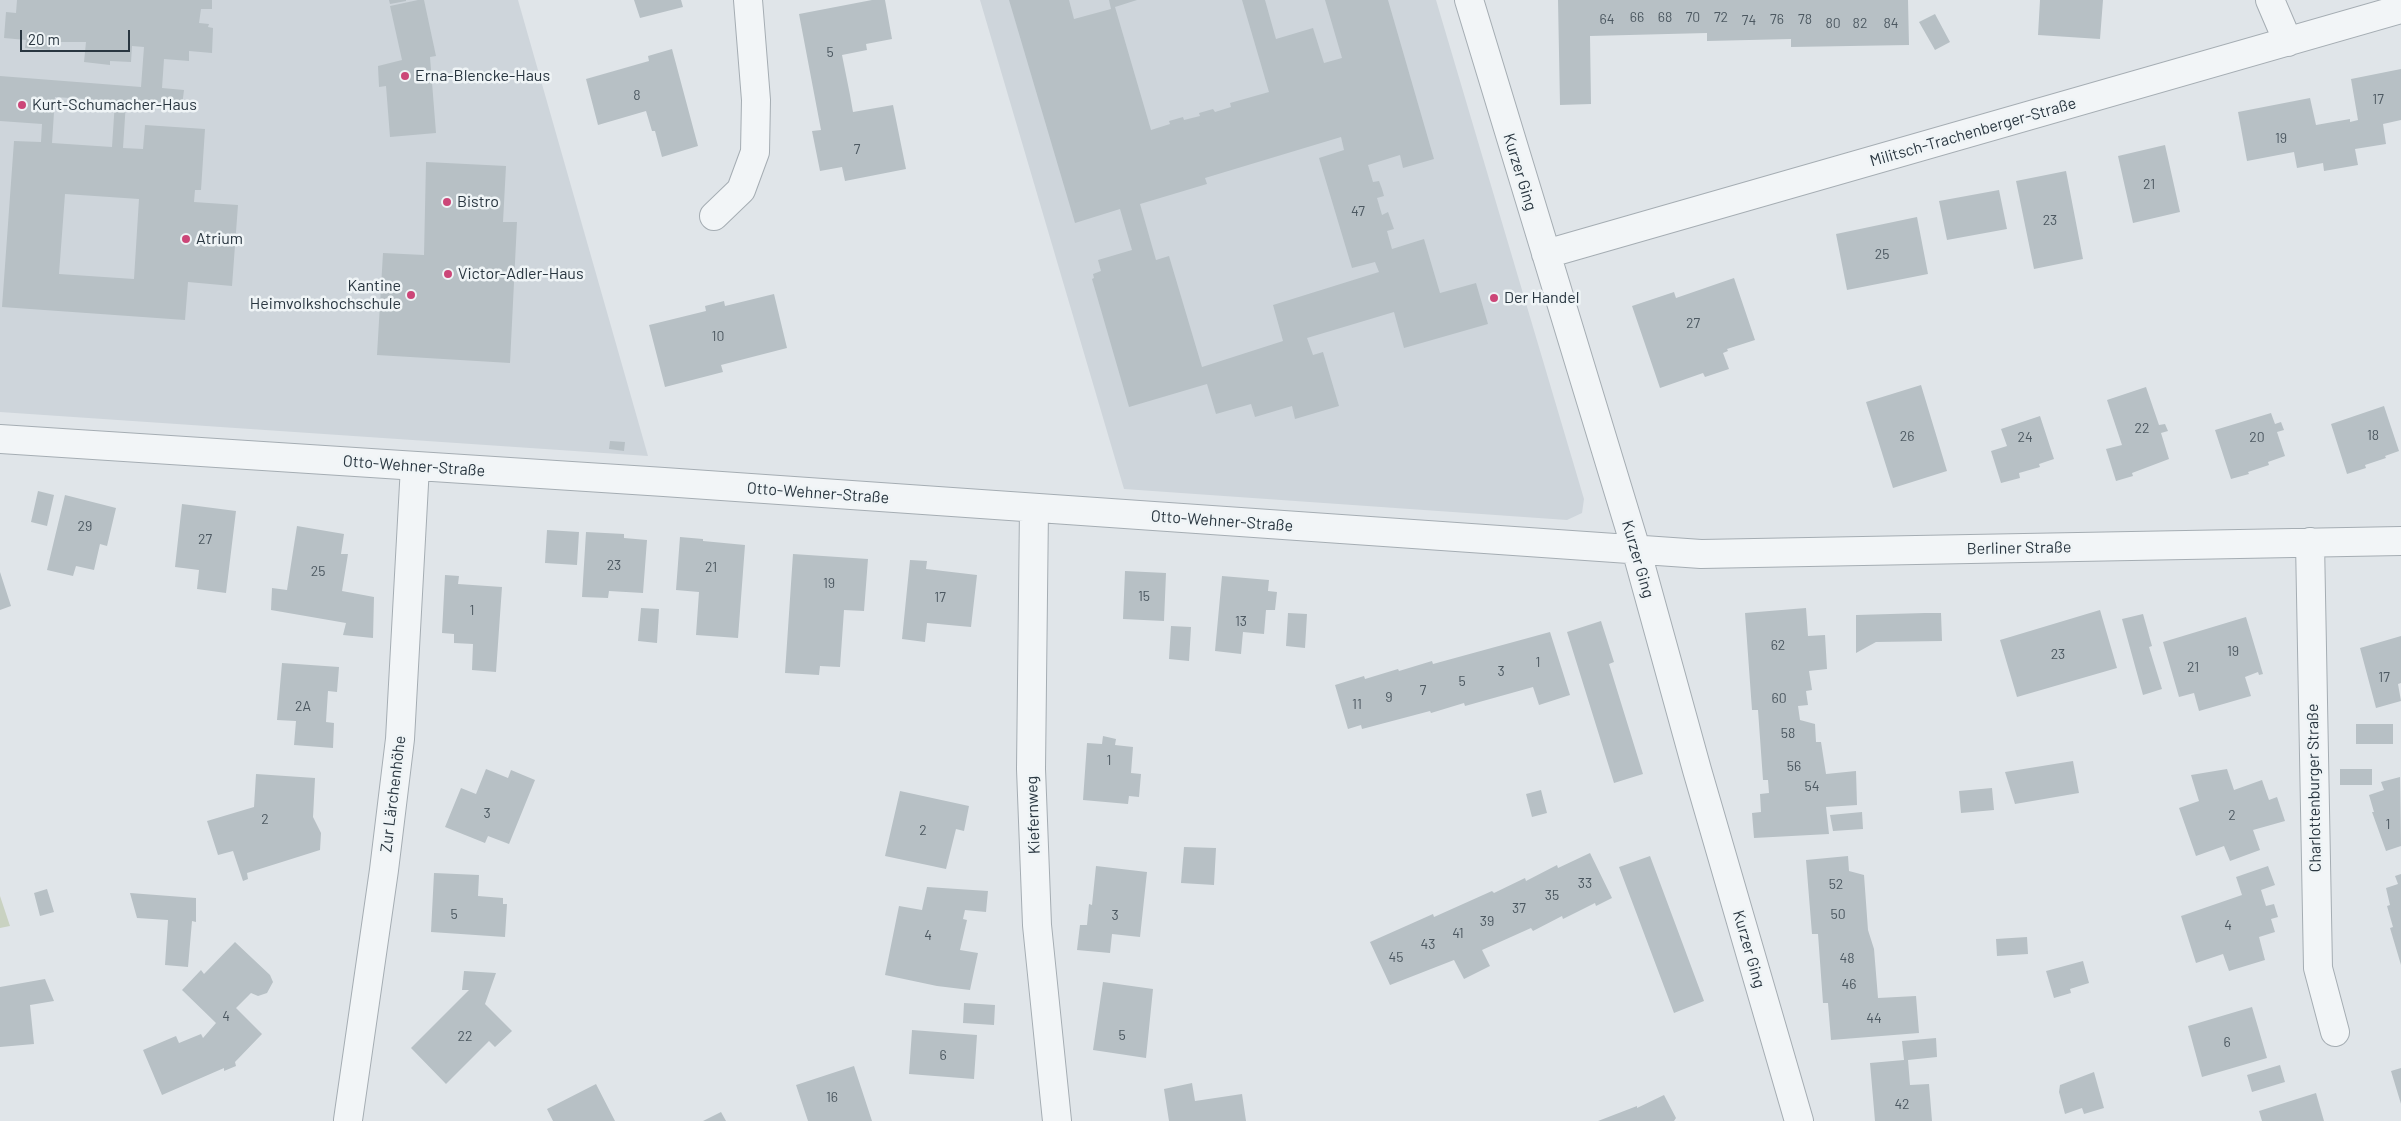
<!DOCTYPE html>
<meta charset="utf-8">
<style>
body{margin:0}
#map{position:relative;width:2401px;height:1121px;overflow:hidden;background:#e0e5e9;font-family:Barlow,sans-serif}
canvas{display:block}
.scale{position:absolute;left:20px;top:30px;width:110px;height:22px;box-sizing:border-box;border:2px solid #293640;border-top:0;padding-left:6px;font-size:15px;line-height:18px;white-space:nowrap;color:#293640;-webkit-text-stroke:4px #eff4f6;paint-order:stroke}
</style>
<div id="map">
<canvas width="2401" height="1121"></canvas>
<div class="scale">20 m</div>
</div>
<script>
const c = document.querySelector('canvas').getContext('2d');
c.lineJoin = 'round';
function fill(path, color) {
  c.fillStyle = color;
  c.fill(path, 'evenodd');
}
function toPath(rows) {
  const path = new Path2D();
  for (const r of rows) {
    path.moveTo(r[0], r[1]);
    for (let i = 2; i < r.length; i += 2) path.lineTo(r[i], r[i + 1]);
  }
  return path;
}
function strokePath(path, color, width, dash) {
  c.strokeStyle = color;
  c.lineWidth = width;
  c.lineCap = dash ? 'butt' : 'round';
  c.setLineDash(dash || []);
  c.stroke(path);
}
function label(font, color, halo, rows, align = 'center') {
  c.font = font + ' Barlow,sans-serif';
  c.lineWidth = 5;
  c.setLineDash([]);
  c.textBaseline = 'middle';
  c.strokeStyle = halo;
  c.fillStyle = color;
  for (const [text, x, y, turn = 0] of rows) {
    c.save();
    c.translate(x, y);
    c.rotate((+turn || 0) * Math.PI / 180);
    c.textAlign = isNaN(turn) ? turn : align;
    if (halo) c.strokeText(text, 0, 0);
    c.fillText(text, 0, 0);
    c.restore();
  }
}
fill(toPath([
 [0,0,518,0,648,456,0,412],
 [980,0,1436,0,1584,499,1582,513,1567,520,1124,489]
]), '#ced5db');
fill(toPath([
 [0,896,10,926,0,928]
]), '#c9d2c1');
fill(toPath([
 [17,0,212,0,212,9,201,9,199,23,209,24,208,27,213,28,212,53,189,51,189,61,164,59,162,88,184,90,182,106,126,102,123,148,143,149,145,125,205,129,201,190,195,190,194,202,238,205,232,286,188,282,185,320,2,307,14,141,41,142,42,124,0,121,0,76,141,87,144,47,132,46,131,62,110,61,110,65,84,62,86,42,50,42,50,50,25,48,26,40,4,38,6,12,16,13],
 [55,97,115,101,112,147,52,143],
 [65,194,139,199,134,279,59,274],
 [389,0,406,0,406,1,390,4],
 [418,0,424,0,436,56,430,57,436,133,390,137,386,86,379,87,378,66,402,60,390,6],
 [634,0,681,0,683,7,640,18],
 [872,0,885,0,892,39,866,44,867,50,842,55,850,95,853,112,893,105,906,169,845,181,842,167,820,171,812,131,821,130,799,14],
 [1009,0,1069,0,1074,19,1111,9,1109,0,1137,0,1115,7,1151,130,1170,124,1169,121,1183,117,1184,120,1200,116,1199,113,1213,109,1215,112,1231,107,1230,103,1269,92,1242,0,1265,0,1276,39,1313,28,1324,63,1342,58,1325,0,1388,0,1434,159,1403,168,1400,155,1368,165,1373,182,1379,181,1382,189,1384,196,1377,198,1382,215,1388,212,1394,229,1387,231,1392,249,1424,239,1440,293,1476,283,1488,324,1404,348,1394,312,1307,338,1313,355,1323,352,1339,406,1295,419,1292,406,1255,417,1251,404,1216,414,1207,384,1129,407,1092,279,1094,278,1093,274,1101,271,1098,260,1132,250,1120,209,1075,223],
 [1341,137,1344,150,1319,158,1352,268,1375,262,1379,272,1273,305,1283,341,1202,367,1169,256,1156,260,1140,204,1207,184,1205,178],
 [1558,0,1908,0,1909,45,1791,47,1791,39,1707,41,1707,33,1590,36,1591,104,1560,105],
 [2040,0,2103,0,2100,39,2038,35],
 [1935,14,1950,42,1935,50,1919,22],
 [672,49,698,146,662,157,655,131,652,131,646,111,598,125,586,79,649,61,648,56],
 [2401,69,2401,120,2383,124,2386,144,2355,149,2358,165,2324,171,2323,163,2297,168,2294,152,2247,161,2238,112,2310,98,2316,125,2350,119,2350,122,2358,120,2351,79],
 [2165,145,2180,212,2133,223,2118,156],
 [426,162,506,166,503,222,517,222,510,363,377,355,383,253,424,255],
 [2066,171,2083,259,2034,269,2016,181],
 [1999,190,2007,229,1947,240,1939,201],
 [1917,217,1928,274,1847,290,1836,234],
 [1734,278,1755,340,1727,349,1728,351,1723,353,1729,369,1705,377,1703,373,1660,388,1632,306,1674,292,1676,298],
 [774,294,787,348,721,365,723,372,665,387,649,325,706,311,705,306,724,301,725,306],
 [1921,385,1947,471,1893,488,1866,402],
 [2146,387,2159,425,2165,424,2168,431,2161,433,2169,459,2132,473,2133,476,2116,481,2106,449,2122,445,2107,400],
 [2384,406,2399,451,2385,456,2386,458,2365,465,2366,468,2347,474,2331,424],
 [2271,413,2275,424,2281,422,2284,430,2277,432,2285,456,2268,462,2269,465,2248,472,2249,474,2231,479,2215,430],
 [2040,416,2054,459,2039,464,2040,467,2019,473,2020,478,2001,483,1991,451,2007,446,2001,429],
 [610,441,625,442,624,451,609,449],
 [38,491,54,495,47,526,31,522],
 [65,495,116,508,107,546,100,544,94,570,76,566,73,576,47,570],
 [182,504,236,511,226,593,197,589,199,570,175,567],
 [297,526,344,534,341,554,348,554,342,591,374,597,373,638,343,635,346,623,271,610,272,588,287,590],
 [547,530,579,532,577,565,545,563],
 [586,532,624,534,624,538,647,540,643,593,609,591,608,598,582,597],
 [680,537,703,539,703,541,745,545,738,638,696,635,699,592,676,590],
 [793,554,868,559,864,611,844,610,840,667,820,666,819,675,785,673],
 [910,560,927,561,926,569,977,575,971,627,927,623,925,642,902,639],
 [1125,571,1166,573,1164,621,1123,619],
 [0,572,11,606,0,610],
 [445,575,459,576,458,584,502,587,496,672,472,670,473,644,454,643,454,634,442,633],
 [1222,576,1269,580,1268,591,1277,592,1275,610,1266,610,1264,634,1243,632,1241,654,1215,651],
 [641,608,659,609,657,643,638,641],
 [1806,608,1808,636,1825,635,1827,669,1809,671,1812,690,1806,691,1808,705,1798,706,1800,720,1815,724,1816,742,1821,742,1826,774,1856,771,1857,805,1826,807,1829,834,1754,838,1752,813,1761,812,1760,794,1769,793,1768,780,1763,780,1758,710,1752,710,1745,613],
 [2100,610,2117,668,2017,697,2000,640],
 [1288,613,1307,614,1305,648,1286,646],
 [1925,613,1941,613,1942,641,1876,642,1856,653,1856,615],
 [2143,614,2152,646,2149,647,2162,689,2143,695,2122,619],
 [2246,617,2263,674,2259,675,2258,672,2245,677,2251,696,2199,711,2194,693,2179,697,2163,642],
 [1601,621,1614,662,1609,664,1643,774,1614,783,1567,632],
 [1171,626,1191,627,1189,661,1169,659],
 [1550,632,1570,695,1539,705,1533,687,1465,706,1464,703,1431,713,1430,711,1362,729,1361,725,1348,729,1335,685,1364,676,1365,679,1398,669,1399,671,1432,661,1433,664],
 [2401,636,2401,683,2398,684,2401,701,2376,708,2360,648],
 [282,663,339,667,337,692,328,691,326,722,334,723,333,748,294,745,296,721,277,720],
 [2356,724,2393,724,2393,744,2356,744],
 [1103,736,1116,739,1115,745,1133,747,1131,773,1141,774,1139,797,1129,796,1128,804,1083,800,1087,743,1102,744],
 [2073,761,2079,793,2015,804,2005,772],
 [486,769,508,778,511,770,535,780,509,844,488,836,485,843,445,827,461,788,476,794],
 [2227,769,2234,790,2262,780,2269,800,2277,797,2285,821,2253,830,2260,850,2230,861,2224,846,2196,856,2179,808,2199,801,2191,775],
 [2340,769,2372,769,2372,785,2340,785],
 [256,774,315,778,313,817,321,833,320,850,247,873,248,879,243,881,233,851,218,855,207,821,254,807],
 [2400,777,2401,846,2386,851,2372,812,2374,812,2369,795,2384,790,2381,782],
 [1992,788,1994,810,1961,813,1959,791],
 [1541,790,1547,813,1532,817,1526,794],
 [900,791,969,806,964,831,956,829,946,869,885,856],
 [1862,812,1863,829,1833,831,1830,815],
 [1184,847,1216,848,1214,885,1181,883],
 [1590,853,1612,898,1596,906,1595,903,1563,919,1562,916,1533,931,1531,928,1482,950,1490,966,1464,979,1454,960,1390,985,1370,942,1433,914,1434,917,1492,891,1494,893,1525,878,1526,881,1557,865,1558,868],
 [1650,856,1704,1001,1674,1013,1619,867],
 [1848,856,1849,871,1864,875,1868,930,1874,949,1878,998,1916,996,1919,1033,1831,1040,1828,1003,1823,1003,1818,934,1812,934,1806,860],
 [1096,866,1147,872,1140,937,1112,934,1110,953,1077,950,1080,925,1087,925,1089,904,1092,905],
 [2268,866,2275,885,2261,890,2266,906,2274,904,2278,917,2271,919,2275,932,2259,937,2265,960,2229,971,2223,954,2196,963,2181,916,2242,895,2236,877],
 [434,873,479,875,478,896,503,898,503,904,507,904,505,937,431,932],
 [2401,874,2401,965,2390,928,2393,927,2387,906,2390,905,2386,888,2398,884,2395,876],
 [927,887,988,891,986,912,965,910,963,919,967,920,960,950,978,953,970,990,937,986,885,975,899,906,922,910],
 [47,889,54,912,40,916,34,893],
 [130,893,196,898,196,922,192,921,188,967,165,965,168,920,137,918],
 [2027,937,2028,954,1997,956,1996,939],
 [235,942,270,975,273,982,267,993,258,996,251,993,236,1008,262,1034,235,1062,236,1066,224,1071,224,1068,162,1095,143,1050,176,1036,179,1043,201,1034,203,1038,216,1023,182,990,201,970,204,974],
 [2083,961,2089,983,2070,989,2071,993,2054,998,2046,971],
 [464,971,496,973,485,1004,512,1031,495,1047,489,1041,446,1084,411,1048,469,990,462,990],
 [45,979,54,1001,30,1005,34,1044,0,1047,0,987],
 [1103,982,1153,989,1146,1058,1093,1050],
 [964,1003,995,1005,994,1025,963,1023],
 [2252,1007,2267,1058,2202,1077,2188,1026],
 [912,1030,977,1035,974,1079,909,1074],
 [1936,1038,1937,1057,1908,1060,1910,1085,1929,1084,1932,1121,1875,1121,1870,1063,1904,1060,1902,1041],
 [2280,1065,2285,1082,2252,1092,2247,1075],
 [854,1066,872,1121,808,1121,796,1085],
 [2401,1068,2401,1104,2391,1071],
 [2094,1072,2104,1108,2084,1114,2082,1108,2065,1114,2059,1092,2060,1085],
 [1192,1083,1195,1101,1242,1094,1246,1121,1169,1121,1164,1089],
 [596,1084,615,1121,553,1121,547,1109],
 [2316,1093,2324,1121,2262,1121,2259,1111],
 [1664,1095,1676,1118,1674,1121,1598,1121,1637,1106,1637,1108],
 [721,1112,726,1121,703,1121]
]), '#b7c0c5');
const minor = toPath([
 [1469,0,1636,549,1697,770,1799,1121],
 [2270,0,2288,42],
 [714,216,741,190,755,152,756,100,748,0],
 [1546,254,2401,9],
 [0,439,664,482,1701,554,2401,541],
 [1034,508,1031,769,1037,925,1057,1121],
 [2310,542,2318,968,2335,1032],
 [348,1120,384,870,400,739,415,466]
]);
strokePath(minor, '#a5adb3', 30);
strokePath(minor, '#f2f5f7', 28);
for (const [x, y, r, color] of [
 [405,76,5,"#cc4678"],
 [22,105,5,"#cc4678"],
 [447,202,5,"#cc4678"],
 [186,239,5,"#cc4678"],
 [448,274,5,"#cc4678"],
 [411,295,5,"#cc4678"],
 [1494,298,5,"#cc4678"]
]) {
  const dot = new Path2D();
  dot.arc(x, y, r, 0, 2 * Math.PI);
  c.fillStyle = color;
  c.fill(dot);
  strokePath(dot, '#eff4f6', 2);
}
label('14px', '#4c5861', null, [
 ["66",1637,17],
 ["68",1665,17],
 ["70",1693,17],
 ["72",1721,17],
 ["64",1607,19],
 ["76",1777,19],
 ["78",1805,19],
 ["74",1749,20],
 ["80",1833,23],
 ["82",1860,23],
 ["84",1891,23],
 ["5",830,52],
 ["8",637,95],
 ["17",2378,99],
 ["19",2281,138],
 ["7",857,149],
 ["21",2149,184],
 ["47",1358,211],
 ["23",2050,220],
 ["25",1882,254],
 ["27",1693,323],
 ["10",718,336],
 ["22",2142,428],
 ["18",2373,435],
 ["26",1907,436],
 ["24",2025,437],
 ["20",2257,437],
 ["29",85,526],
 ["27",205,539],
 ["23",614,565],
 ["21",711,567],
 ["25",318,571],
 ["19",829,583],
 ["15",1144,596],
 ["17",940,597],
 ["1",472,610],
 ["13",1241,621],
 ["62",1778,645],
 ["19",2233,651],
 ["23",2058,654],
 ["1",1538,662],
 ["21",2193,667],
 ["3",1501,671],
 ["17",2384,677],
 ["5",1462,681],
 ["7",1423,690],
 ["9",1389,697],
 ["60",1779,698],
 ["11",1357,704],
 ["2A",303,706],
 ["58",1788,733],
 ["1",1109,760],
 ["56",1794,766],
 ["54",1812,786],
 ["3",487,813],
 ["2",2232,815],
 ["2",265,819],
 ["1",2388,824],
 ["2",923,830],
 ["33",1585,883],
 ["52",1836,884],
 ["35",1552,895],
 ["37",1519,908],
 ["5",454,914],
 ["50",1838,914],
 ["3",1115,915],
 ["39",1487,921],
 ["4",2228,925],
 ["41",1458,933],
 ["4",928,935],
 ["43",1428,944],
 ["45",1396,957],
 ["48",1847,958],
 ["46",1849,984],
 ["4",226,1016],
 ["44",1874,1018],
 ["5",1122,1035],
 ["22",465,1036],
 ["6",2227,1042],
 ["6",943,1055],
 ["16",832,1097],
 ["42",1902,1104]
]);
label('16px', '#293640', '#eff4f6', [
 ["Erna-Blencke-Haus",415,76],
 ["Kurt-Schumacher-Haus",32,105],
 ["Bistro",457,202],
 ["Atrium",196,239],
 ["Victor-Adler-Haus",458,274],
 ["Kantine",401,286,"right"],
 ["Heimvolkshochschule",401,304,"right"],
 ["Der Handel",1504,298]
], 'left');
label('16px', '#293640', '#eff4f6', [
 ["Militsch-Trachenberger-Straße",1973,132,-16],
 ["Kurzer Ging",1520,172,73],
 ["Otto-Wehner-Straße",414,466,4],
 ["Otto-Wehner-Straße",818,493,4],
 ["Otto-Wehner-Straße",1222,521,4],
 ["Berliner Straße",2019,548,-1],
 ["Kurzer Ging",1638,559,74],
 ["Charlottenburger Straße",2314,788,-91],
 ["Zur Lärchenhöhe",393,794,-83],
 ["Kiefernweg",1033,815,-92],
 ["Kurzer Ging",1749,949,74]
]);
</script>
